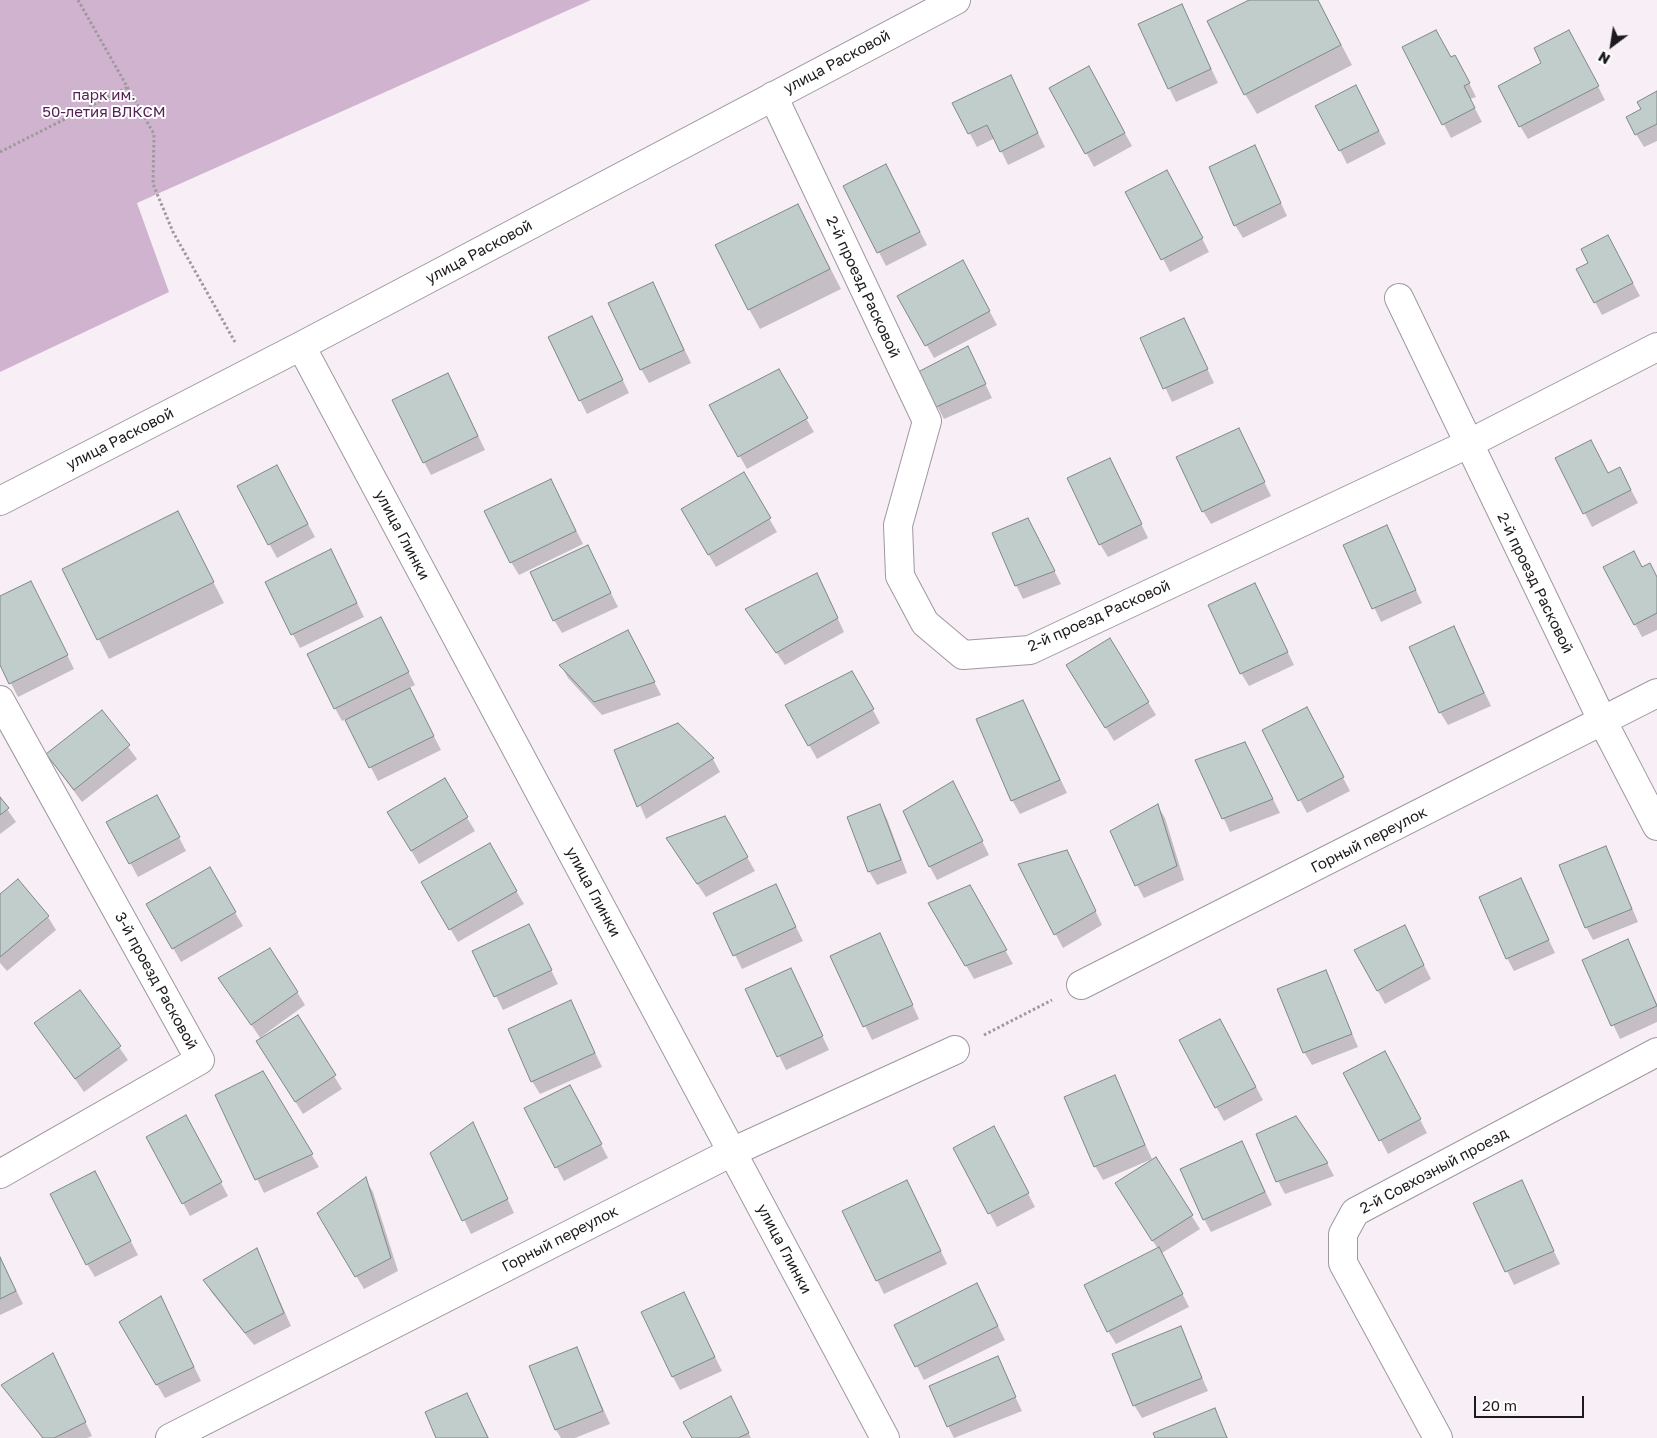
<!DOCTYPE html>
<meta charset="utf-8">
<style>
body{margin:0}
#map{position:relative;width:1657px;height:1438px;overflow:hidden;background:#f7eef6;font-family:"Golos Text",sans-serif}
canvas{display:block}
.north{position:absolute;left:1587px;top:20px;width:50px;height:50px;-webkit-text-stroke:4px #fff;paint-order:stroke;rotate:211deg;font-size:14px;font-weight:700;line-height:20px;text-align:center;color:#1d1a1d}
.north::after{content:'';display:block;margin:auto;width:18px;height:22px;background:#1d1a1d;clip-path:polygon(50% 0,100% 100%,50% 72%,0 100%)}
.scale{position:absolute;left:1474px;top:1396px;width:110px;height:22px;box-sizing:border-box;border:2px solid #1d1a1d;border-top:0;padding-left:6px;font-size:15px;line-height:18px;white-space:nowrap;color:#1d1a1d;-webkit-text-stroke:4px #fff;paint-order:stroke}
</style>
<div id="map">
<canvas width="1657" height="1438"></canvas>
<div class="north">N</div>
<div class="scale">20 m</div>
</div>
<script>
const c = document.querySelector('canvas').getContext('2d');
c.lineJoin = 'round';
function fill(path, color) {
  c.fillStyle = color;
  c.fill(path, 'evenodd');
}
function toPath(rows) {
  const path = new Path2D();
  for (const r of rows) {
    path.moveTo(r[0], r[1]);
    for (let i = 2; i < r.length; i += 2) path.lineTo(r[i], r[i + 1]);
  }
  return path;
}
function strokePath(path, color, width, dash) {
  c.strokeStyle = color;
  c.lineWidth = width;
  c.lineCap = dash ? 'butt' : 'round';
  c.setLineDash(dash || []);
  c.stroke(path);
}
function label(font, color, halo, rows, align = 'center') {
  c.font = font + ' "Golos Text",sans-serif';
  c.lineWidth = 4;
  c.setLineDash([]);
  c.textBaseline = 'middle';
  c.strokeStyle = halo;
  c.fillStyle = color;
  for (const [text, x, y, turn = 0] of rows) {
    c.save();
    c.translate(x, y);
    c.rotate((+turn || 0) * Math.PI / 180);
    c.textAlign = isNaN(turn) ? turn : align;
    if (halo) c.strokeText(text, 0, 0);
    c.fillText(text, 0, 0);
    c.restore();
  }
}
fill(toPath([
 [0,0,591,0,137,203,169,292,0,372]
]), '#d0b4cf');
fill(toPath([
 [1252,0,1318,0,1352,65,1257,114,1245,94],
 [1182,6,1218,83,1176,102,1169,88],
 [1576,44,1605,100,1528,139,1520,126,1543,64],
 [1404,48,1451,59,1462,69,1476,97,1470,99,1482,122,1451,138],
 [1010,76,1045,147,1008,165,995,138,977,147,954,104],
 [1096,81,1132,146,1094,167,1051,88],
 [1657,93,1657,141,1644,147,1636,134,1643,110],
 [1363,100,1386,144,1347,164,1340,150],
 [1255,147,1287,216,1243,238,1235,225],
 [893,179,927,245,886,266,845,186],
 [1174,184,1209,252,1170,272,1127,192],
 [798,206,841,289,760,329,749,309],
 [1615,250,1640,296,1602,315,1595,302],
 [970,275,997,325,934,358,899,296],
 [653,284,691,363,649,383,641,369],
 [592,317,629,393,587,414,580,400],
 [1184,319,1214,383,1172,402,1142,338],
 [968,348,992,398,944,419,937,406],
 [778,370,814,432,747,469,711,406],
 [455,388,485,450,431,475,424,462],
 [1239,430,1271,496,1211,524,1203,511],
 [1557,459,1608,475,1620,469,1638,503,1592,527],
 [1110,460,1148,538,1108,557,1100,544],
 [743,474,777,532,716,567,682,510],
 [284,479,315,537,277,558,238,487],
 [558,494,583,544,519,575,511,562],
 [178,513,224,603,109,659,63,570],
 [1386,527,1422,603,1381,622,1345,545],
 [1035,533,1061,584,1023,599,1016,585],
 [587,546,618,607,562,633,554,620],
 [338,564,364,617,300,648,266,582],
 [1642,569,1657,578,1657,630,1642,637,1635,624],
 [1255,585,1294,665,1249,686,1241,673],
 [824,588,844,632,785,665,747,610],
 [38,595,74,669,18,697,0,662,0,597],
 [1454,628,1491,706,1448,725,1440,712],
 [388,631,415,685,409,688,441,750,378,781,346,719,342,721,335,708],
 [635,645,661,695,602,715,568,678,561,665],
 [852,672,880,723,817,759,787,706],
 [1076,678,1148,702,1156,715,1114,741],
 [102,712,137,759,82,802,47,755],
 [1030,715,1067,793,1020,814,1012,800],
 [1314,722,1350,791,1307,813,1300,800],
 [677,724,713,759,720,772,646,819,616,750],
 [1252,757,1280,813,1230,832,1197,760],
 [444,780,475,831,419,864,389,813],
 [960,796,989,855,937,880,930,867],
 [0,799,16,822,0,834],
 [1157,805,1165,818,1184,880,1144,898,1137,885],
 [880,806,887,819,907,873,877,885,869,871],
 [164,809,186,851,138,877,108,822],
 [724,817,755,871,706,897,675,851],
 [489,845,524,904,458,942,423,882],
 [1606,847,1638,922,1593,940,1586,927],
 [1019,865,1074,865,1102,925,1063,948],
 [209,869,243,926,181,962,148,904],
 [1521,880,1555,953,1514,971,1507,958],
 [18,881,48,917,56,930,7,971,0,963,0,896],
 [775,885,803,941,742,969,714,913],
 [969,886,1013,964,974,979,930,904],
 [529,925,558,984,503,1010,474,952],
 [1405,927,1431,979,1385,1004,1356,951],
 [880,935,919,1019,872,1040,832,957],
 [1627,941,1657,1004,1657,1022,1620,1039,1583,961],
 [790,969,829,1050,786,1070,747,990],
 [1325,971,1358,1047,1312,1065,1304,1052],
 [220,979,297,992,305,1005,261,1037,262,1039,297,1016,342,1089,303,1114,266,1054,261,1039],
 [80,991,128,1060,84,1092,36,1023],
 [571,1002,602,1067,540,1094,532,1081],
 [1227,1033,1263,1100,1224,1121,1180,1041],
 [1392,1066,1427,1133,1388,1154,1345,1073],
 [262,1073,319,1167,264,1193,216,1095],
 [1114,1076,1152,1159,1103,1180,1095,1166],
 [577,1099,608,1158,564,1181,526,1109],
 [473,1124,514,1213,471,1234,431,1153],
 [193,1130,228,1196,190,1216,183,1203],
 [1001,1141,1035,1207,997,1227,955,1148],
 [1242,1143,1272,1205,1211,1232,1204,1219],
 [1155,1158,1200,1229,1162,1253,1189,1307,1116,1344,1108,1331,1158,1249,1124,1196],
 [1327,1163,1334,1176,1285,1194,1278,1181],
 [365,1179,373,1192,398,1271,364,1289,319,1214],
 [1521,1182,1560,1264,1514,1285,1474,1203],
 [102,1186,138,1255,95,1277,87,1264],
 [914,1194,947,1264,884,1294,843,1211],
 [257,1250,291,1326,254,1345,212,1293,204,1280],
 [0,1257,23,1304,0,1315],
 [684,1294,722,1371,680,1390,673,1377],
 [161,1298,201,1381,165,1398,120,1323],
 [984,1298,1005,1340,924,1380,896,1325],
 [1180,1327,1208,1391,1142,1418,1134,1405],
 [576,1348,610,1424,575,1438,561,1438,556,1430],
 [997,1358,1022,1411,954,1438,948,1426],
 [60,1368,92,1436,87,1438,42,1438,3,1385],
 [467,1394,489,1438,438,1438],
 [730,1397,751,1438,693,1438],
 [1214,1410,1228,1438,1156,1438]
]), '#0003');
const building = toPath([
 [1249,0,1318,0,1341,45,1244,95,1207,21,1249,0],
 [1182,4,1211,69,1168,89,1138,24,1182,4],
 [1436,30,1451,57,1455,55,1470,83,1464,86,1475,108,1442,125,1402,47,1436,30],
 [1569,30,1599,86,1519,127,1498,86,1541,63,1534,48,1569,30],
 [1089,66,1125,133,1085,154,1049,88,1089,66],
 [1011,75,1038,133,1000,152,987,125,968,134,952,103,1011,75],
 [1356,85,1379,131,1339,151,1315,106,1356,85],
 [1657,91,1657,124,1635,135,1626,117,1641,109,1637,102,1657,91],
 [1255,145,1281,203,1234,226,1209,167,1255,145],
 [886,164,920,232,877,253,843,186,886,164],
 [1167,170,1203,238,1161,260,1125,192,1167,170],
 [798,204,830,269,748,310,715,245,798,204],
 [1608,235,1633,283,1594,303,1576,269,1588,263,1581,249,1608,235],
 [963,260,990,311,925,346,897,296,963,260],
 [653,282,684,350,640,370,608,303,653,282],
 [592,316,623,380,579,401,548,337,592,316],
 [1184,318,1208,369,1163,389,1140,338,1184,318],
 [968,346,986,384,936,407,918,372,968,346],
 [779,369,808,418,738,457,709,405,779,369],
 [448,373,478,436,423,463,392,400,448,373],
 [1239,428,1265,482,1202,512,1176,457,1239,428],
 [1591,440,1608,473,1620,467,1631,490,1583,514,1555,458,1591,440],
 [1110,458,1142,524,1099,545,1067,478,1110,458],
 [277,465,308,524,268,545,237,486,277,465],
 [744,472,771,518,708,555,681,509,744,472],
 [551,479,576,531,510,563,484,511,551,479],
 [178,511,214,582,97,640,62,569,178,511],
 [1028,518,1055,571,1015,586,992,533,1028,518],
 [1387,525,1416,590,1372,609,1343,545,1387,525],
 [588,545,611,593,553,621,530,572,588,545],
 [331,549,357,603,291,635,265,582,331,549],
 [1634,551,1642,567,1650,563,1657,577,1657,613,1634,625,1603,567,1634,551],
 [817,573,838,618,776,653,745,609,817,573],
 [31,581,68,655,9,684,0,665,0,596,31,581],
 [1255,583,1288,652,1240,674,1208,605,1255,583],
 [381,617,409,672,334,709,307,654,381,617],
 [1454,626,1484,693,1439,713,1409,647,1454,626],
 [628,630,655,682,594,702,559,665,628,630],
 [1110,638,1149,702,1105,728,1066,665,1110,638],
 [852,671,874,709,808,746,785,705,852,671],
 [410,688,434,736,369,768,345,720,410,688],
 [1023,700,1060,780,1011,801,976,719,1023,700],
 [1307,707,1344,777,1298,801,1262,730,1307,707],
 [102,710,130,745,74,790,46,754,102,710],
 [678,723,714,758,637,807,614,750,678,723],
 [1245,742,1273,799,1222,819,1195,760,1245,742],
 [445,778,468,817,411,851,387,812,445,778],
 [953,781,983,841,929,867,903,811,953,781],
 [157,795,180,837,129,864,106,822,157,795],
 [0,797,9,808,0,815,0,797],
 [880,804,901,860,868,872,847,817,880,804],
 [1158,804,1177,866,1135,886,1110,831,1158,804],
 [725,816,748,857,697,884,666,838,725,816],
 [490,843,517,891,449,930,421,882,490,843],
 [1606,846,1632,909,1585,928,1559,865,1606,846],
 [1067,850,1096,911,1054,935,1018,864,1067,850],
 [210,867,236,912,172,949,146,904,210,867],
 [1521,878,1549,940,1506,959,1479,897,1521,878],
 [18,879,49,916,0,957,0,894,18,879],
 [776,884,796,927,733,956,713,913,776,884],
 [970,885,1007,950,965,966,928,903,970,885],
 [529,924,552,970,494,997,472,951,529,924],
 [1405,925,1424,965,1377,991,1354,950,1405,925],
 [880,933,913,1005,863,1027,830,956,880,933],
 [1628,939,1657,1006,1611,1026,1582,960,1628,939],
 [270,948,298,992,251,1025,218,978,270,948],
 [791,968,823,1036,777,1057,745,989,791,968],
 [1326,970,1352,1034,1303,1053,1277,989,1326,970],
 [80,990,121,1046,75,1079,34,1023,80,990],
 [571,1000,595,1053,531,1082,508,1029,571,1000],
 [298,1015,336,1075,295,1102,256,1041,298,1015],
 [1220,1019,1256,1087,1215,1108,1179,1040,1220,1019],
 [1385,1051,1421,1119,1379,1141,1343,1073,1385,1051],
 [263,1071,313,1154,255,1180,215,1095,263,1071],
 [1115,1075,1145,1145,1094,1167,1064,1097,1115,1075],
 [570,1085,602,1144,555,1168,524,1108,570,1085],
 [186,1115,222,1182,182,1204,146,1137,186,1115],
 [1296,1116,1328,1163,1276,1182,1256,1134,1296,1116],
 [473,1122,508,1199,462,1221,430,1153,473,1122],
 [994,1126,1029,1193,988,1214,953,1148,994,1126],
 [1242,1141,1265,1192,1203,1220,1180,1169,1242,1141],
 [1156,1157,1193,1215,1152,1241,1115,1183,1156,1157],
 [95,1171,131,1241,86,1265,50,1194,95,1171],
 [366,1177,391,1258,355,1277,317,1213,366,1177],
 [907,1180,941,1251,876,1281,842,1211,907,1180],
 [1522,1180,1554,1251,1505,1272,1473,1203,1522,1180],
 [1159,1247,1183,1294,1107,1332,1084,1285,1159,1247],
 [257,1248,284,1313,245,1333,203,1280,257,1248],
 [0,1257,16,1291,0,1299,0,1257],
 [977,1283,998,1326,915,1367,894,1325,977,1283],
 [684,1292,715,1357,672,1377,641,1312,684,1292],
 [161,1296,194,1367,156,1385,119,1322,161,1296],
 [1181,1326,1202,1378,1133,1406,1112,1354,1181,1326],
 [577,1347,603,1411,555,1430,529,1366,577,1347],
 [53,1353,86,1422,54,1438,43,1438,1,1385,53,1353],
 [998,1356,1016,1397,947,1427,929,1386,998,1356],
 [467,1393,488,1438,436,1438,425,1412,467,1393],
 [731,1396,749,1433,738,1438,692,1438,683,1422,731,1396],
 [1215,1408,1227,1438,1155,1438,1153,1433,1215,1408]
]);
fill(building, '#c1cdcb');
strokePath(building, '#7e8987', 1);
const minor = toPath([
 [773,96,927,421,898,525,900,576,925,623,963,655,1030,650,1468,444,1657,347],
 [1399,298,1603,722,1657,826],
 [301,346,885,1438],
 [0,501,301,346,956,0],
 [0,700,200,1060,0,1174],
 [1081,985,1657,693],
 [170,1438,732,1152,955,1050],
 [1438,1438,1343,1263,1343,1234,1355,1212,1657,1052]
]);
strokePath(minor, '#9f989f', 30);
strokePath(toPath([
 [78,0,154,134,153,184,173,232,235,342],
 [0,152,128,87],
 [984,1035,1052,1000]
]), '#9f999e', 3, [2.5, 2.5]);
strokePath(minor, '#fff', 28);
label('15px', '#1d1a1d', '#fff', [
 ["улица Расковой",837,62,-28],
 ["улица Расковой",479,252,-28],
 ["2-й проезд Расковой",863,287,65],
 ["улица Расковой",120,439,-27],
 ["улица Глинки",402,535,62],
 ["2-й проезд Расковой",1535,583,64],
 ["2-й проезд Расковой",1099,616,-24],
 ["Горный переулок",1369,840,-27],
 ["улица Глинки",593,892,62],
 ["3-й проезд Расковой",156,981,61],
 ["2-й Совхозный проезд",1434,1171,-28],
 ["Горный переулок",560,1239,-27],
 ["улица Глинки",784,1249,62]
]);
label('15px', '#562157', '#fff', [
 ["парк им.",104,95],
 ["50-летия ВЛКСМ",104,112]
]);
</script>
